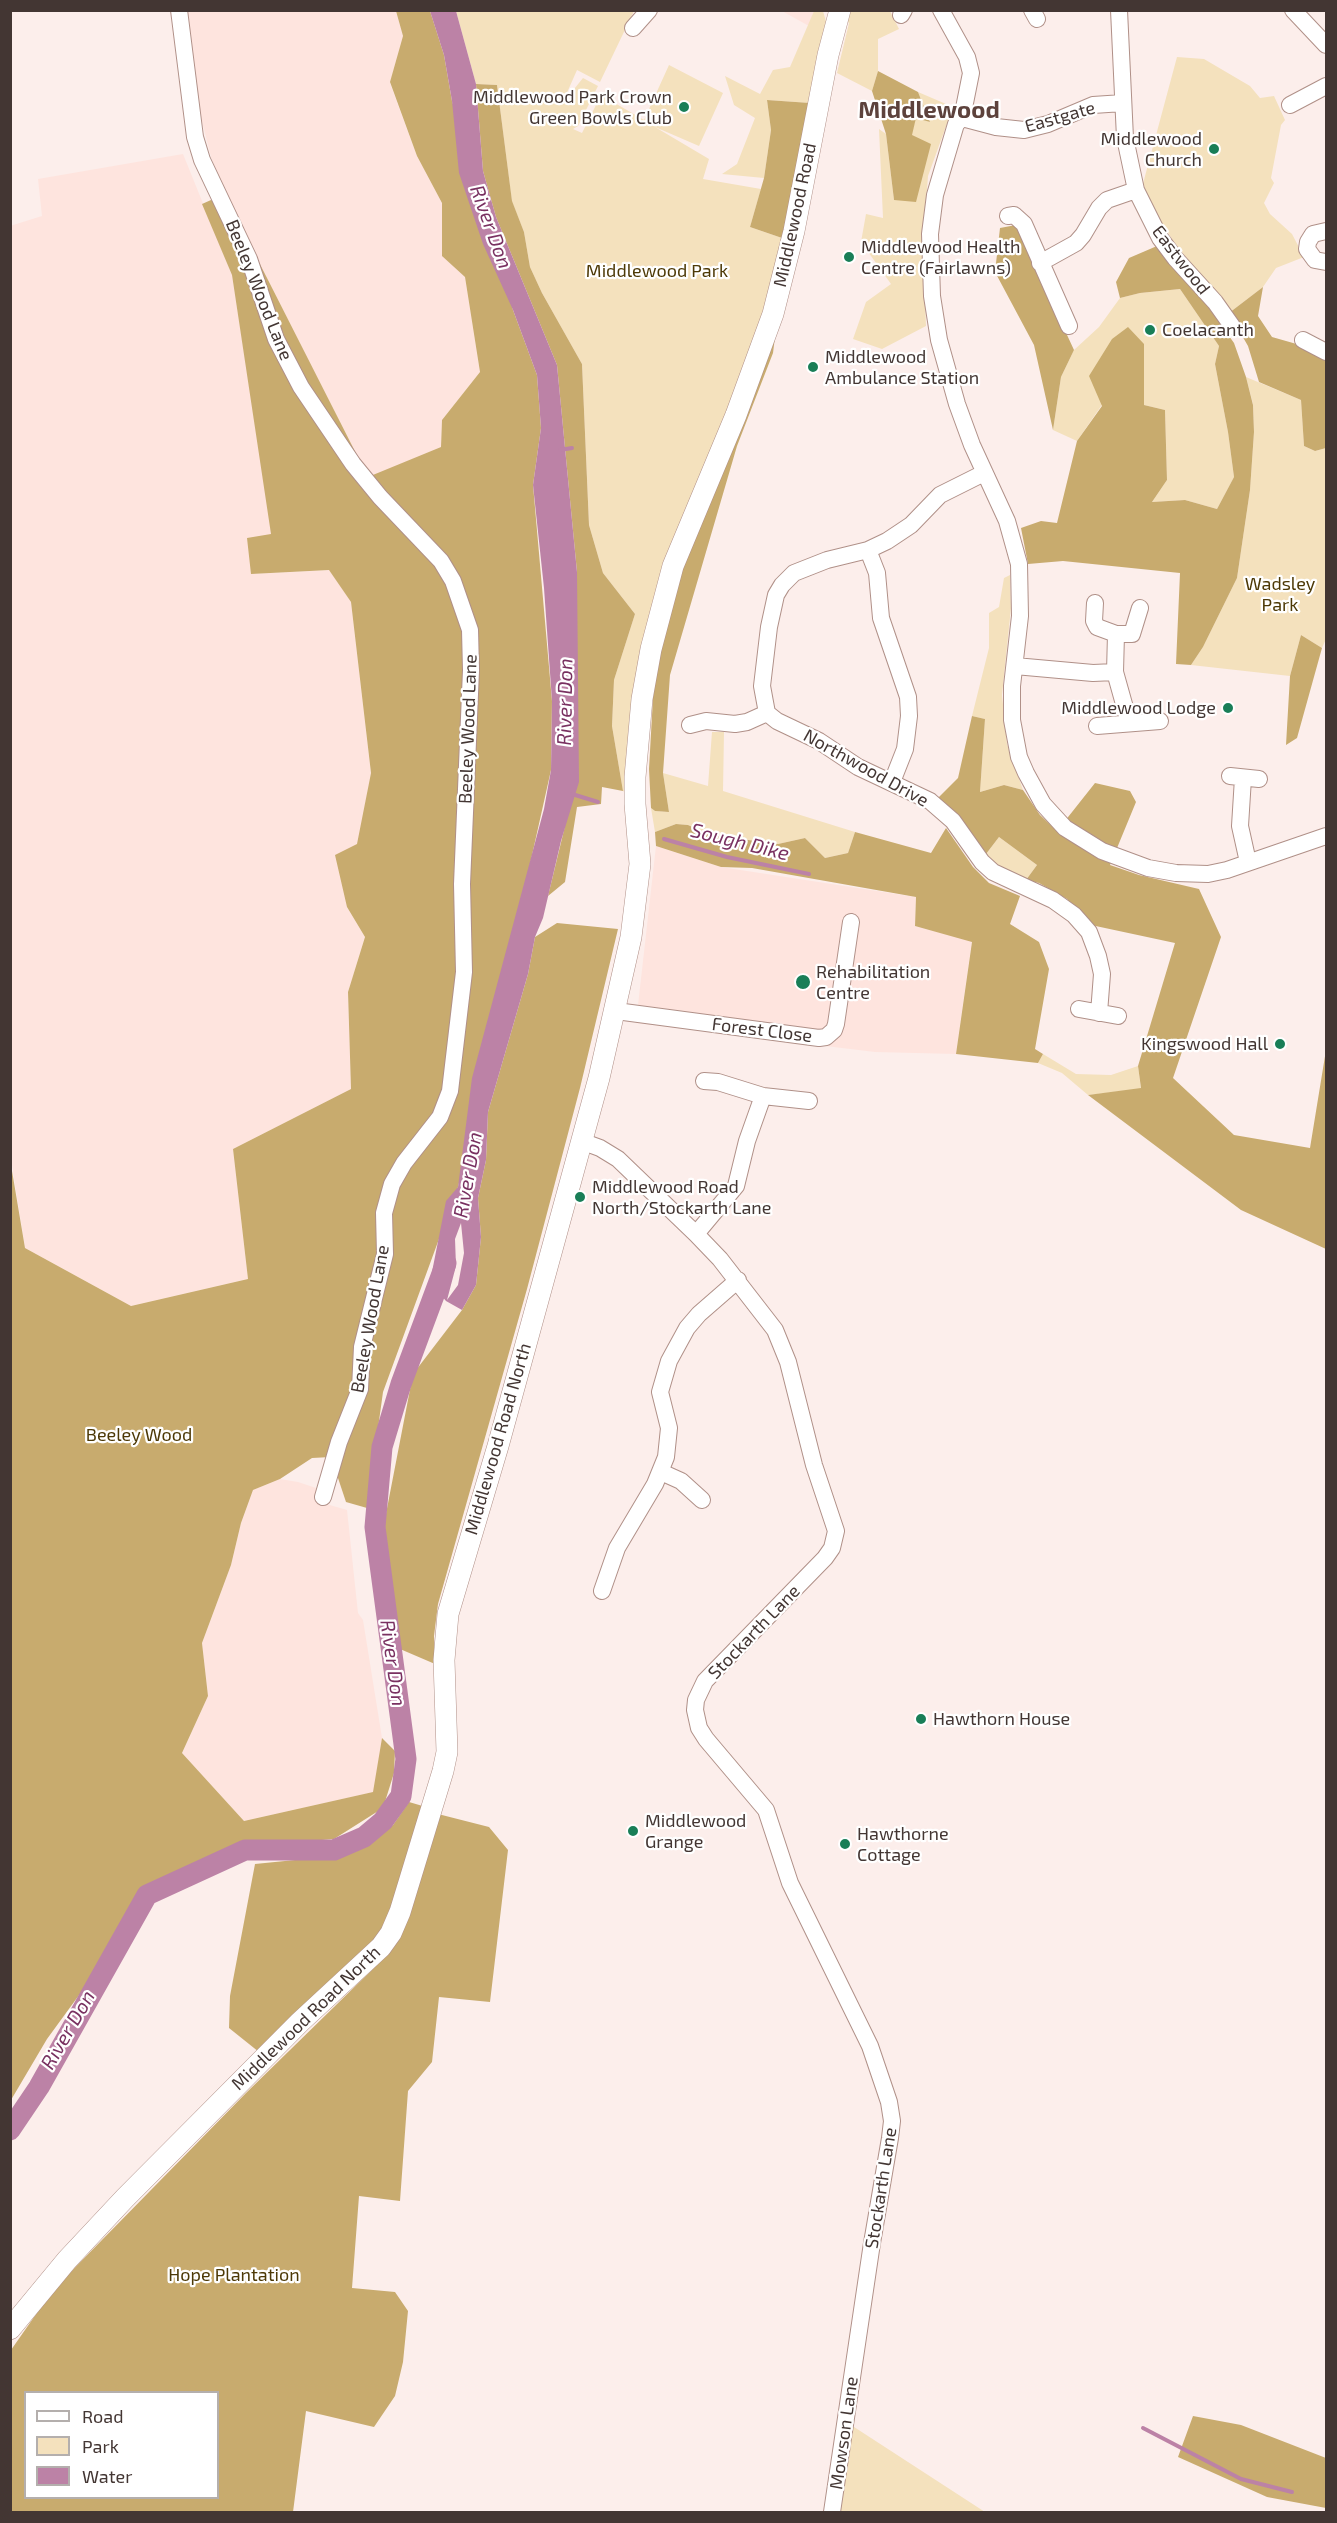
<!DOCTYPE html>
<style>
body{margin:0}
#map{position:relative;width:1337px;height:2523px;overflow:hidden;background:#fceeeb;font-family:"Exo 2",sans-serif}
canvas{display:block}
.frame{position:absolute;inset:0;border:12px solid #433633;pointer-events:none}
.legend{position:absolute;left:24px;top:2391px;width:195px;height:108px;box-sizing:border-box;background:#fff;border:2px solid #b4afad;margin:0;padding:8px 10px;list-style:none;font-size:18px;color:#433633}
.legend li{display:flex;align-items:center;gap:12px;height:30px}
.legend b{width:30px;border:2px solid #b4afad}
</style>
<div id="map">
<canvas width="1337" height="2523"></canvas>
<div class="frame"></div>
<ul class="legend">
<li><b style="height:8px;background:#fff"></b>Road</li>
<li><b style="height:16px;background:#f4e1bd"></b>Park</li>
<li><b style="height:16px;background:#bc82a6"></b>Water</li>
</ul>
</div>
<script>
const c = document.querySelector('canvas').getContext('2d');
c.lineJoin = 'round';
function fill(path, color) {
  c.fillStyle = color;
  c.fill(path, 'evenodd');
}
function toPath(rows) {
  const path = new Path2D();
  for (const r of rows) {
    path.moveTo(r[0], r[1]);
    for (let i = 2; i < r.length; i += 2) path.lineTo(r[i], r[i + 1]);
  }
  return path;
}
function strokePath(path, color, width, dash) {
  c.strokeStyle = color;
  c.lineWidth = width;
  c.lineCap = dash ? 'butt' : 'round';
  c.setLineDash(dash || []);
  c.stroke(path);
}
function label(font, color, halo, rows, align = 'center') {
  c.font = font + ' "Exo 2",sans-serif';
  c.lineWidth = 4.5;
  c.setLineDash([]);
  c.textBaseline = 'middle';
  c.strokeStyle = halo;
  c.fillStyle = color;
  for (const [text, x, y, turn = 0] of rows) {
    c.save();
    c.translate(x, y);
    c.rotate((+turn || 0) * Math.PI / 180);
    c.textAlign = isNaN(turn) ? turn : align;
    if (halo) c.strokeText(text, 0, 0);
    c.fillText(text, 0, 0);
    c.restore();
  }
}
fill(toPath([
 [174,11,396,11,403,36,390,83,417,156,442,203,442,255,465,277,480,372,442,420,441,447,368,478,232,209,211,157],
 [782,11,814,11,809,26],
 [183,154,232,275,272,534,251,574,330,570,351,602,371,773,347,907,365,937,348,992,351,1089,233,1149,248,1279,131,1306,25,1248,11,1159,10,226,42,216,38,179],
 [656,846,721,867,916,897,915,926,972,941,956,1054,875,1052,636,1023],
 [280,1479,298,1482,322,1490,319,1502,347,1510,358,1613,363,1620,382,1738,374,1792,244,1821,182,1753,208,1696,202,1643,231,1565,241,1523,253,1490]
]), '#fee4de');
fill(toPath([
 [456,11,634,11,600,82,577,70,562,104,583,78,598,86,578,126,573,129,582,133,601,95,644,120,669,65,723,93,699,146,655,127,709,159,703,179,761,189,750,227,782,238,768,307,659,586,630,796,623,791,612,726,614,680,635,614,603,573,589,525,582,364,542,293,530,267,524,232,512,202,497,85,476,84],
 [814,11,823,11,827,25,810,103,767,100,771,130,764,178,722,174,737,164,755,118,734,105,725,76,760,94,773,70,790,67],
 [850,11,890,11,899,29,878,39,878,71,872,91,837,73,849,23,846,21],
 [1177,57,1204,59,1250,86,1260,98,1274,96,1285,120,1281,125,1271,178,1274,183,1264,203,1270,214,1292,234,1304,257,1276,268,1263,287,1229,313,1172,239,1141,191],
 [918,92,953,107,928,176,923,243,926,326,882,349,853,339,866,302,891,284,861,242,866,214,883,218,879,129,886,134,894,200,916,117,930,122],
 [1180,289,1219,346,1215,364,1228,432,1234,477,1217,509,1185,500,1152,502,1167,480,1165,410,1144,405,1144,344,1077,441,1053,430,1061,377,1074,350,1099,327,1120,298,1140,293],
 [1246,377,1301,400,1304,446,1315,451,1326,448,1326,639,1322,648,1301,635,1290,676,1191,665,1203,647,1237,578,1250,490,1254,432,1253,404],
 [1010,575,1011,608,1002,695,1007,744,1023,790,1004,785,980,792,985,719,972,716,989,648,989,613,999,607,1004,578],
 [712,732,724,732,723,791,855,832,848,853,825,858,805,838,778,844,711,835,688,825,676,824,655,832,651,808,655,811,669,812,663,773,708,786],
 [999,837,1037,865,1026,880,1002,871,986,854],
 [1043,1054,1076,1074,1111,1075,1138,1066,1141,1089,1088,1095,1062,1073,1038,1063],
 [851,2425,985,2512,839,2512]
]), '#f4e1bd');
fill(toPath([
 [396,11,430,11,431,14,444,55,452,101,513,310,537,375,541,428,533,485,552,701,551,770,458,1187,383,1392,367,1508,346,1502,331,1457,312,1458,280,1479,253,1490,241,1523,231,1565,202,1643,208,1696,182,1753,244,1821,373,1792,382,1738,395,1751,394,1773,383,1808,334,1839,274,1844,180,1873,128,1928,47,2039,11,2100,10,1159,25,1248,131,1306,248,1279,233,1149,351,1089,348,992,365,937,347,907,335,855,357,844,371,773,351,602,329,570,251,574,247,538,271,534,232,275,202,204,211,200,232,209,368,477,441,447,442,420,480,372,465,277,442,256,442,203,417,156,390,82,403,36],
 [878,71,918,92,930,122,916,118,912,135,931,144,916,202,894,200,886,134,872,91],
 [476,84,497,85,512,201,524,232,530,267,542,293,582,364,589,525,603,573,635,614,614,680,612,726,623,791,602,787,601,804,577,807,565,882,548,896,565,826,577,572,557,365,496,217,483,171],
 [767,100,810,103,782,238,750,227,764,178,771,130],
 [1016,225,1074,350,1061,377,1053,430,1034,345,995,272,1000,228],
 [1157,246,1199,294,1234,343,1246,377,1253,405,1254,432,1250,490,1237,578,1203,647,1191,665,1176,664,1180,573,1063,561,1028,564,1021,528,1041,521,1057,523,1077,441,1102,406,1089,376,1112,339,1128,327,1144,344,1144,405,1165,410,1167,480,1152,502,1185,500,1217,509,1234,477,1228,432,1215,364,1219,346,1180,289,1140,293,1120,298,1116,282,1129,258],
 [1263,287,1258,316,1272,337,1307,347,1326,358,1326,448,1315,451,1304,446,1301,400,1259,382,1248,346,1229,313],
 [775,337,773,353,737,446,670,675,663,773,669,812,655,811,651,808,649,769,654,680,669,604,695,533],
 [1301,635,1322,648,1297,738,1286,745,1290,676],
 [972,716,985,719,980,792,1004,785,1023,790,1040,815,1057,831,1095,783,1130,791,1136,802,1110,865,1139,875,1199,889,1221,937,1173,1078,1234,1135,1310,1148,1326,1050,1326,1249,1241,1210,1088,1095,1141,1088,1138,1066,1175,943,1091,925,1067,899,1039,883,1026,880,1037,865,999,837,986,854,938,798,958,778],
 [676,824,688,825,711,835,778,844,805,838,825,858,848,853,855,832,931,853,946,828,973,867,989,883,1020,896,1010,924,1039,942,1049,969,1035,1049,1043,1054,1038,1063,956,1054,972,942,915,926,916,897,752,868,721,867,656,846,655,832],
 [557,923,618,929,580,1088,527,1289,438,1604,434,1636,435,1664,400,1649,384,1524,413,1374,462,1310,476,1285,481,1237,478,1198,486,1160,488,1112,528,974,535,937],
 [409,1802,426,1807,399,1893,376,1941,259,2052,229,2028,230,1996,255,1864,345,1855,365,1845,393,1825],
 [438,1814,489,1827,508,1850,490,2002,439,1997,432,2062,408,2091,400,2201,359,2196,352,2288,395,2292,408,2311,403,2362,395,2396,374,2427,306,2411,293,2512,11,2512,11,2350,53,2290,246,2093,378,1964],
 [26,2392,218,2392,218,2498,26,2498],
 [1193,2416,1241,2425,1326,2458,1326,2508,1267,2497,1178,2457]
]), '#c8ab6e');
fill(toPath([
 [430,11,456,11,476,84,483,171,496,217,557,365,577,572,579,782,561,841,543,918,535,937,528,974,488,1112,486,1160,478,1198,481,1237,476,1285,462,1310,446,1301,430,1282,446,1201,458,1187,472,1078,544,809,551,770,552,701,544,588,533,485,541,428,537,375,513,310,483,244,459,173,452,101,444,55],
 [461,1223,464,1253,458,1285,447,1300,456,1266,455,1239]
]), '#bc82a6');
strokePath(toPath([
 [560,450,572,448],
 [572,794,598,802],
 [664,839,727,857,809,874],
 [1143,2428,1241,2479,1292,2492]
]), '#bc82a6', 4);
strokePath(toPath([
 [10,2130,39,2087,147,1895,245,1850,334,1850,364,1837,383,1821,401,1796,406,1759,375,1527,382,1447,401,1384,446,1263]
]), '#bc82a6', 21);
const minor = toPath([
 [179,10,195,137,202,160,249,259,276,339,301,387,353,464,380,497,441,561,453,581,470,630,471,670,462,884,464,972,450,1091,440,1117,404,1163,392,1184,384,1213,385,1254,362,1347,360,1389,339,1442,323,1497],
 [941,10,967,57,971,73,962,118,956,124,935,195,930,234,932,296,939,340,957,404,972,445,1007,521,1019,564,1020,616,1012,686,1012,720,1019,757,1026,773,1043,804,1065,828,1102,851,1148,868,1176,873,1208,874,1227,870,1326,836],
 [1032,10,1037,19],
 [1119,10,1125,138,1136,190,1160,238,1175,258,1215,302,1232,326],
 [1293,10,1326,45],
 [901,15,904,10],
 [633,28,649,10],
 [1290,105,1326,86],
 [962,118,996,127,1024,130,1048,124,1093,105,1123,103],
 [1008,216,1014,215,1024,224,1069,326],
 [1326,231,1313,234,1308,242,1307,249,1315,260,1326,262],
 [1040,263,1076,243,1083,235,1099,208,1107,200,1136,190],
 [1303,340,1326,352],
 [868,550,877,573,881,618,908,697,909,716,905,749,892,782],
 [1095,603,1094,621,1097,627,1116,634,1132,634,1140,608],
 [1116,634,1115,672,1129,722],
 [1015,666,1093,673,1115,672],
 [767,713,777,721,819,741,858,767,930,801,953,821,982,862,993,872,1053,900,1074,915,1089,932,1098,956,1102,974,1099,1013],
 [690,725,706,721,735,724,747,722,767,713,762,686,769,627,776,595,782,585,794,573,827,560,868,550,887,541,911,525,940,495,984,473],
 [1097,726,1160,721],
 [1230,776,1259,779],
 [1243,778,1240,826,1248,862],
 [1079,1009,1118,1016],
 [616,1011,819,1038,826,1037,834,1030,836,1024,851,922],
 [704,1081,718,1082,763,1096,809,1101],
 [581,1141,600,1148,618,1159,696,1234,720,1259,775,1330,788,1362,814,1465,836,1531,832,1548,825,1558,705,1681,696,1700,695,1710,699,1728,706,1739,766,1810,790,1883,870,2046,889,2102,892,2121,890,2138,872,2243,832,2512],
 [696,1234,736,1186,747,1141,763,1096],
 [661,1472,681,1481,702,1500],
 [602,1591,617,1548,655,1484,666,1457,669,1428,660,1392,669,1361,687,1328,699,1314,738,1280]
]);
const major = toPath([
 [10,2329,67,2260,125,2198,300,2022,381,1947,391,1933,400,1912,443,1771,447,1752,444,1660,448,1614,498,1446,599,1078,631,937,640,864,635,804,635,777,642,699,651,649,673,566,736,415,773,314,794,231,828,55,840,10]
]);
strokePath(minor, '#b09088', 18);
strokePath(major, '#b09088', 22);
strokePath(minor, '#fff', 16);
strokePath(major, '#fff', 21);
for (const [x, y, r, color] of [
 [684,107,6,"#197e57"],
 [1214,149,6,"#197e57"],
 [849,257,6,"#197e57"],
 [1150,330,6,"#197e57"],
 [813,367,6,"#197e57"],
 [1228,708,6,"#197e57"],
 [803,982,8,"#197e57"],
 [1280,1044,6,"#197e57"],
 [580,1197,6,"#197e57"],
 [921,1719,6,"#197e57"],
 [633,1831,6,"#197e57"],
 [845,1844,6,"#197e57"]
]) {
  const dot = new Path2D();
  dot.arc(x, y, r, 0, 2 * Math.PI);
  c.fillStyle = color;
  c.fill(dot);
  strokePath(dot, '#fff', 2);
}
label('18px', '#433633', '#fff', [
 ["Middlewood Park Crown",672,97,"right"],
 ["Green Bowls Club",672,118,"right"],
 ["Middlewood",1202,139,"right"],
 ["Church",1202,160,"right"],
 ["Middlewood Health",861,247],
 ["Centre (Fairlawns)",861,268],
 ["Coelacanth",1162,330],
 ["Middlewood",825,357],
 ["Ambulance Station",825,378],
 ["Middlewood Lodge",1216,708,"right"],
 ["Rehabilitation",816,972],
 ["Centre",816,993],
 ["Kingswood Hall",1268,1044,"right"],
 ["Middlewood Road",592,1187],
 ["North/Stockarth Lane",592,1208],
 ["Hawthorn House",933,1719],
 ["Middlewood",645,1821],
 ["Grange",645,1842],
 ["Hawthorne",857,1834],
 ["Cottage",857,1855]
], 'left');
label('18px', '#433633', '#fff', [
 ["Eastgate",1060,117,-16],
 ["Middlewood Road",795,215,-78],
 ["Eastwood",1181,260,52],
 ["Beeley Wood Lane",259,290,68],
 ["Beeley Wood Lane",468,729,-88],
 ["Northwood Drive",866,768,29],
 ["Forest Close",762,1030,7],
 ["Beeley Wood Lane",370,1319,-80],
 ["Middlewood Road North",498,1439,-74],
 ["Stockarth Lane",754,1632,-46],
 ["Middlewood Road North",306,2018,-44],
 ["Stockarth Lane",881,2188,-81],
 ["Mowson Lane",844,2433,-82]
]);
label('18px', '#4d3906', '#fff', [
 ["Middlewood Park",657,271],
 ["Wadsley",1280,584],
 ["Park",1280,605],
 ["Beeley Wood",139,1435],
 ["Hope Plantation",234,2275]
]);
label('italic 20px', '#793161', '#fff', [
 ["River Don",491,227,70],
 ["River Don",565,702,-89],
 ["Sough Dike",740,842,14],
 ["River Don",468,1175,-80],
 ["River Don",393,1663,82],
 ["River Don",68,2030,-60]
]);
label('bold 24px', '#5d423c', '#fff', [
 ["Middlewood",929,110]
]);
</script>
